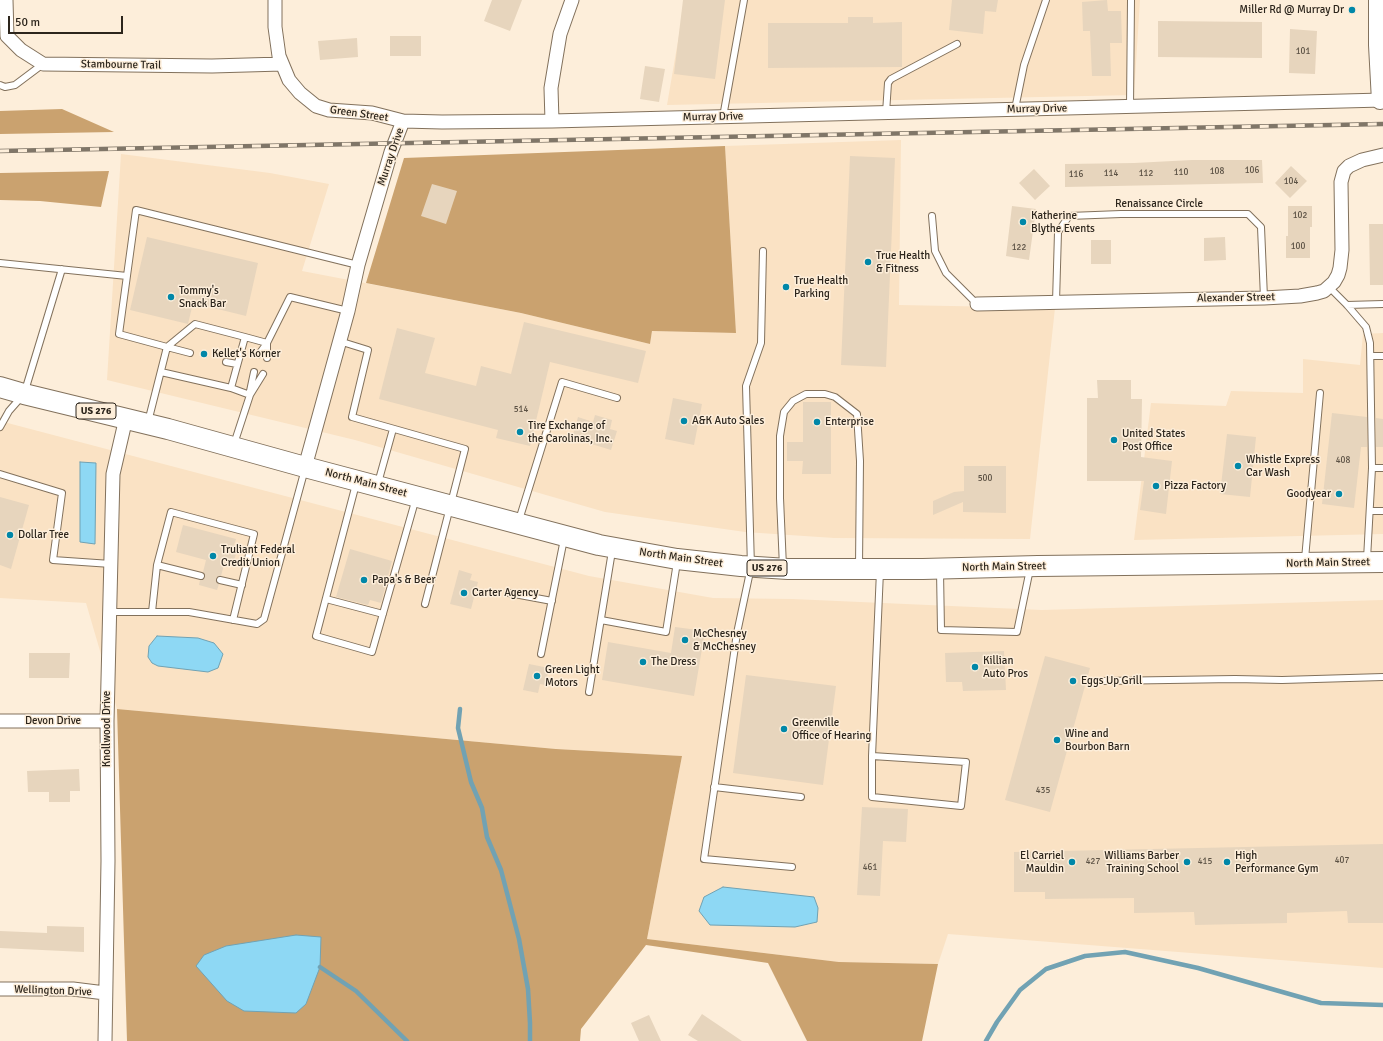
<!DOCTYPE html>
<style>
body{margin:0}
#map{position:relative;width:1383px;height:1041px;overflow:hidden;background:#fdeeda;font-family:Signika,sans-serif}
canvas{display:block}
.scale{position:absolute;left:8px;top:16px;width:115px;height:18px;box-sizing:border-box;border:2px solid #2c251c;border-top:0;padding-left:5px;font-size:12px;line-height:14px;white-space:nowrap;color:#2c251c;-webkit-text-stroke:3px #fdeeda;paint-order:stroke}
</style>
<div id="map">
<canvas width="1383" height="1041"></canvas>
<div class="scale">50 m</div>
</div>
<script>
const c = document.querySelector('canvas').getContext('2d');
c.lineJoin = 'round';
function fill(path, color) {
  c.fillStyle = color;
  c.fill(path, 'evenodd');
}
function toPath(rows) {
  const path = new Path2D();
  for (const r of rows) {
    path.moveTo(r[0], r[1]);
    for (let i = 2; i < r.length; i += 2) path.lineTo(r[i], r[i + 1]);
  }
  return path;
}
function strokePath(path, color, width, dash) {
  c.strokeStyle = color;
  c.lineWidth = width;
  c.lineCap = dash ? 'butt' : 'round';
  c.setLineDash(dash || []);
  c.stroke(path);
}
function label(font, color, halo, rows, align = 'center') {
  c.font = font + ' Signika,sans-serif';
  c.lineWidth = 3;
  c.setLineDash([]);
  c.textBaseline = 'middle';
  c.strokeStyle = halo;
  c.fillStyle = color;
  for (const [text, x, y, turn = 0] of rows) {
    c.save();
    c.translate(x, y);
    c.rotate((+turn || 0) * Math.PI / 180);
    c.textAlign = isNaN(turn) ? turn : align;
    if (halo) c.strokeText(text, 0, 0);
    c.fillText(text, 0, 0);
    c.restore();
  }
}
fill(toPath([
 [685,0,1140,0,1134,95,667,105],
 [901,140,899,305,1055,308,1030,539,834,538,745,532,605,512,355,440,107,380,121,154,270,173,329,184,302,271,521,313,650,344,652,331,736,333,725,146],
 [1383,333,1383,534,1134,540,1151,403,1226,406,1231,391,1303,393,1303,359,1360,365,1363,334],
 [0,421,589,576,713,598,792,599,1042,610,1383,600,1383,968,948,934,938,964,839,962,647,939,682,756,556,749,117,709,86,603,0,598]
]), '#fae2c4');
fill(toPath([
 [62,109,114,132,0,134,0,111],
 [725,146,736,333,652,331,650,344,521,313,366,283,404,158],
 [109,171,101,207,40,201,0,200,0,173],
 [117,709,556,749,682,756,647,939,839,962,938,964,922,1041,807,1041,768,963,646,945,581,1029,580,1041,127,1041]
]), '#caa26f');
const water = toPath([
 [80,462,96,463,95,544,80,542,80,462],
 [157,636,198,638,214,643,223,654,218,668,208,672,158,666,152,663,148,657,149,646,157,636],
 [723,887,814,897,818,908,817,922,795,927,710,925,699,911,704,897,723,887],
 [296,935,321,937,320,967,306,1004,296,1013,244,1011,227,1001,196,966,204,955,226,946,296,935]
]);
fill(water, '#8ed8f4');
strokePath(water, '#71a2b3', 1);
strokePath(toPath([
 [460,709,458,728,471,782,482,808,487,837,501,870,519,939,528,989,530,1023,530,1041],
 [320,967,356,991,407,1041],
 [986,1041,997,1022,1020,990,1046,969,1085,956,1125,952,1198,968,1321,1003,1383,1005]
]), '#71a2b3', 4.5);
fill(toPath([
 [492,0,522,0,510,31,484,21],
 [683,0,725,0,715,79,674,74],
 [952,0,998,0,996,12,985,11,983,34,949,30],
 [1107,0,1108,11,1121,11,1122,43,1110,43,1111,76,1092,76,1090,31,1083,31,1082,2],
 [848,17,873,17,873,23,902,22,902,67,768,68,768,23,848,23],
 [1158,21,1262,22,1262,58,1158,57],
 [1290,29,1317,31,1315,74,1289,73],
 [390,36,421,36,421,56,390,56],
 [357,38,358,57,320,60,318,41],
 [645,66,665,69,659,102,640,99],
 [850,156,895,158,886,367,841,365],
 [1192,160,1262,160,1263,183,1065,187,1065,164,1134,163],
 [1291,166,1307,181,1290,198,1275,183],
 [1034,169,1050,186,1035,200,1019,183],
 [432,184,457,191,446,224,421,216],
 [1012,206,1036,209,1029,260,1006,256],
 [1288,206,1312,206,1312,227,1310,227,1310,258,1286,258,1286,236,1288,236],
 [1369,224,1383,224,1383,285,1370,285],
 [147,237,258,263,246,316,193,303,188,324,130,310],
 [1225,237,1226,260,1204,261,1204,238],
 [1091,240,1111,240,1111,264,1091,264],
 [524,322,646,351,638,383,550,362,530,446,496,438,498,430,379,399,397,328,435,338,425,373,476,386,481,366,511,374],
 [1097,380,1131,380,1131,399,1142,399,1141,457,1172,461,1166,514,1140,510,1144,481,1087,481,1087,398,1098,398],
 [673,398,702,404,694,445,665,439],
 [803,402,831,402,831,474,802,474,803,461,787,461,787,442,803,442],
 [1332,413,1367,417,1367,447,1361,447,1354,508,1322,504],
 [595,415,612,420,610,429,617,431,611,450,572,438,578,417,593,422],
 [1376,418,1383,419,1383,447,1376,447],
 [1227,434,1256,437,1250,497,1220,494],
 [964,466,1006,466,1006,513,963,512,963,502,933,515,933,501,954,492,964,491],
 [0,497,29,505,11,569,0,565],
 [183,525,236,539,234,545,238,546,234,561,230,560,228,566,224,565,221,576,216,577,216,582,219,584,217,590,199,585,200,580,203,580,205,577,205,574,203,572,206,560,176,552],
 [350,549,392,561,381,603,370,600,368,605,336,597],
 [459,570,472,574,470,580,478,582,471,609,450,604],
 [675,627,705,631,694,696,602,680,608,642,671,653],
 [1004,651,1006,690,963,691,962,682,946,682,945,653],
 [29,653,70,653,69,678,29,678],
 [1045,656,1090,668,1050,812,1005,800],
 [529,664,549,668,545,685,540,684,538,693,523,690],
 [746,675,836,686,823,785,733,773],
 [79,769,80,791,70,791,70,802,49,802,49,792,28,792,27,771],
 [862,807,908,809,906,842,883,841,880,896,857,895],
 [1383,844,1383,923,1348,923,1347,911,1287,913,1287,923,1195,925,1194,912,1134,913,1134,898,1045,899,1045,892,1014,892,1014,852],
 [47,926,84,927,84,952,0,948,0,931,47,933],
 [702,1014,742,1041,698,1041,688,1035],
 [649,1015,661,1041,639,1041,631,1023]
]), '#e7d5bd');
const service = toPath([
 [0,85,5,87,15,85,43,64],
 [1130,107,1131,0],
 [1015,109,1024,65,1046,0],
 [886,113,888,83,891,79,957,44],
 [723,117,744,0],
 [932,216,935,251,946,273,977,304],
 [763,251,761,343,746,386,751,567,737,633,704,859,792,867],
 [0,263,127,276],
 [1329,287,1347,305,1366,327,1370,343,1372,468],
 [1056,302,1058,232,1069,216,1121,214,1248,214,1261,227,1264,298],
 [1347,305,1383,304],
 [339,341,368,350,352,417,465,449,425,604],
 [267,343,267,358],
 [167,347,195,324,245,337],
 [167,347,190,353],
 [259,354,267,343],
 [1371,356,1383,356],
 [226,362,237,364],
 [161,372,231,388],
 [250,391,254,372],
 [250,395,263,374],
 [148,422,167,347,119,334,136,210,358,265],
 [0,427,9,411,24,394,62,269],
 [234,444,250,395,231,388,245,337,267,343,290,297,348,311],
 [0,474,62,493,53,560,111,564],
 [378,483,393,429],
 [356,484,316,636,372,652,416,498],
 [1370,511,1383,511],
 [519,520,562,382,617,398],
 [1305,559,1320,393],
 [1367,559,1372,468,1383,468],
 [157,565,201,576],
 [783,567,780,498,780,436,784,412,793,401,806,394,825,394,835,397,857,414,860,461,859,566],
 [940,571,941,630,1017,632,1030,569],
 [220,580,242,585],
 [509,593,552,601],
 [326,599,383,614],
 [110,612,189,612,257,624,264,619,305,469],
 [152,612,157,565,171,512,254,534,233,620],
 [601,620,666,632,677,562],
 [541,654,564,539],
 [1102,681,1235,679,1282,680,1383,677],
 [589,692,612,551],
 [872,756,966,762,961,806,872,797,872,756,880,571],
 [714,787,801,797]
]);
const minor = toPath([
 [6,0,7,36,21,50,43,64,212,66,282,64],
 [275,0,275,27,279,56,289,80,300,93,316,106,329,110,372,113,403,121,442,122,552,121,1383,100],
 [552,121,551,88,560,34,572,0],
 [977,304,1264,298,1300,296,1317,293,1324,291,1334,282,1338,275,1340,268,1342,250,1341,182,1344,171,1349,166,1362,160,1383,155],
 [305,467,348,311,358,265,391,152,403,121],
 [0,721,107,721],
 [0,989,73,989,105,993],
 [105,1041,108,861,107,721,113,474,126,418]
]);
const tertiary = toPath([
 [1377,0,1377,45,1380,101]
]);
const primary = toPath([
 [0,387,24,394,168,429,305,467,599,545,677,559,741,566,788,569,923,569,1038,566,1383,562]
]);
strokePath(service, '#82715c', 8);
strokePath(minor, '#82715c', 15);
strokePath(tertiary, '#82715c', 18);
strokePath(primary, '#82715c', 22);
strokePath(service, '#fff', 6);
strokePath(minor, '#fff', 13);
strokePath(tertiary, '#fff', 16);
strokePath(primary, '#fff', 20);
const rail = toPath([
 [0,151,1383,124]
]);
strokePath(rail, '#807668', 4.5);
strokePath(rail, '#fdeeda', 3, [9]);
for (const [x, y, r, color] of [
 [1352,10,4,"#0087a8"],
 [1023,222,4,"#0087a8"],
 [868,262,4,"#0087a8"],
 [786,287,4,"#0087a8"],
 [171,297,4,"#0087a8"],
 [204,354,4,"#0087a8"],
 [684,421,4,"#0087a8"],
 [817,422,4,"#0087a8"],
 [520,432,4,"#0087a8"],
 [1114,440,4,"#0087a8"],
 [1238,466,4,"#0087a8"],
 [1156,486,4,"#0087a8"],
 [1339,494,4,"#0087a8"],
 [10,535,4,"#0087a8"],
 [213,556,4,"#0087a8"],
 [364,580,4,"#0087a8"],
 [464,593,4,"#0087a8"],
 [685,640,4,"#0087a8"],
 [643,662,4,"#0087a8"],
 [975,667,4,"#0087a8"],
 [537,676,4,"#0087a8"],
 [1073,681,4,"#0087a8"],
 [784,729,4,"#0087a8"],
 [1057,740,4,"#0087a8"],
 [1072,862,4,"#0087a8"],
 [1187,862,4,"#0087a8"],
 [1227,862,4,"#0087a8"]
]) {
  const dot = new Path2D();
  dot.arc(x, y, r, 0, 2 * Math.PI);
  c.fillStyle = color;
  c.fill(dot);
  strokePath(dot, '#fdeeda', 1.5);
}
label('9px', '#5b5144', null, [
 ["101",1303,52],
 ["106",1252,171],
 ["108",1217,172],
 ["110",1181,173],
 ["114",1111,174],
 ["112",1146,174],
 ["116",1076,175],
 ["104",1291,182],
 ["102",1300,216],
 ["100",1298,247],
 ["122",1019,248],
 ["514",521,410],
 ["408",1343,461],
 ["500",985,479],
 ["435",1043,791],
 ["407",1342,861],
 ["427",1093,862],
 ["415",1205,862],
 ["461",870,868]
]);
for (const [x, y, w] of [
 [96,411,40],
 [767,568,40]
]) {
  const box = new Path2D();
  box.roundRect(x - w / 2, y - 8, w, 16, 3);
  c.fillStyle = '#fdeeda';
  c.fill(box);
  strokePath(box, '#2c251c', 1);
}
label('bold 10px', '#2c251c', null, [
 ["US 276",96,411],
 ["US 276",767,568]
]);
label('11px', '#2c251c', '#fdeeda', [
 ["Miller Rd @ Murray Dr",1344,10,"right"],
 ["Katherine",1031,216],
 ["Blythe Events",1031,229],
 ["True Health",876,256],
 ["& Fitness",876,269],
 ["True Health",794,281],
 ["Parking",794,294],
 ["Tommy's",179,291],
 ["Snack Bar",179,304],
 ["Kellet's Korner",212,354],
 ["A&K Auto Sales",692,421],
 ["Enterprise",825,422],
 ["Tire Exchange of",528,426],
 ["the Carolinas, Inc.",528,439],
 ["United States",1122,434],
 ["Post Office",1122,447],
 ["Whistle Express",1246,460],
 ["Car Wash",1246,473],
 ["Pizza Factory",1164,486],
 ["Goodyear",1331,494,"right"],
 ["Dollar Tree",18,535],
 ["Truliant Federal",221,550],
 ["Credit Union",221,563],
 ["Papa's & Beer",372,580],
 ["Carter Agency",472,593],
 ["McChesney",693,634],
 ["& McChesney",693,647],
 ["Killian",983,661],
 ["Auto Pros",983,674],
 ["The Dress",651,662],
 ["Green Light",545,670],
 ["Motors",545,683],
 ["Eggs Up Grill",1081,681],
 ["Greenville",792,723],
 ["Office of Hearing",792,736],
 ["Wine and",1065,734],
 ["Bourbon Barn",1065,747],
 ["El Carriel",1064,856,"right"],
 ["Mauldin",1064,869,"right"],
 ["Williams Barber",1179,856,"right"],
 ["Training School",1179,869,"right"],
 ["High",1235,856],
 ["Performance Gym",1235,869]
], 'left');
label('11px', '#2c251c', '#fdeeda', [
 ["Stambourne Trail",121,65,1],
 ["Murray Drive",1037,109,-1],
 ["Green Street",359,114,8],
 ["Murray Drive",713,117,-1],
 ["Murray Drive",391,157,-71],
 ["Renaissance Circle",1159,204],
 ["Alexander Street",1236,298,-1],
 ["North Main Street",366,483,15],
 ["North Main Street",681,558,8],
 ["North Main Street",1328,563,-1],
 ["North Main Street",1004,567,-1],
 ["Devon Drive",53,721],
 ["Knollwood Drive",107,729,-90],
 ["Wellington Drive",53,991,2]
]);
</script>
